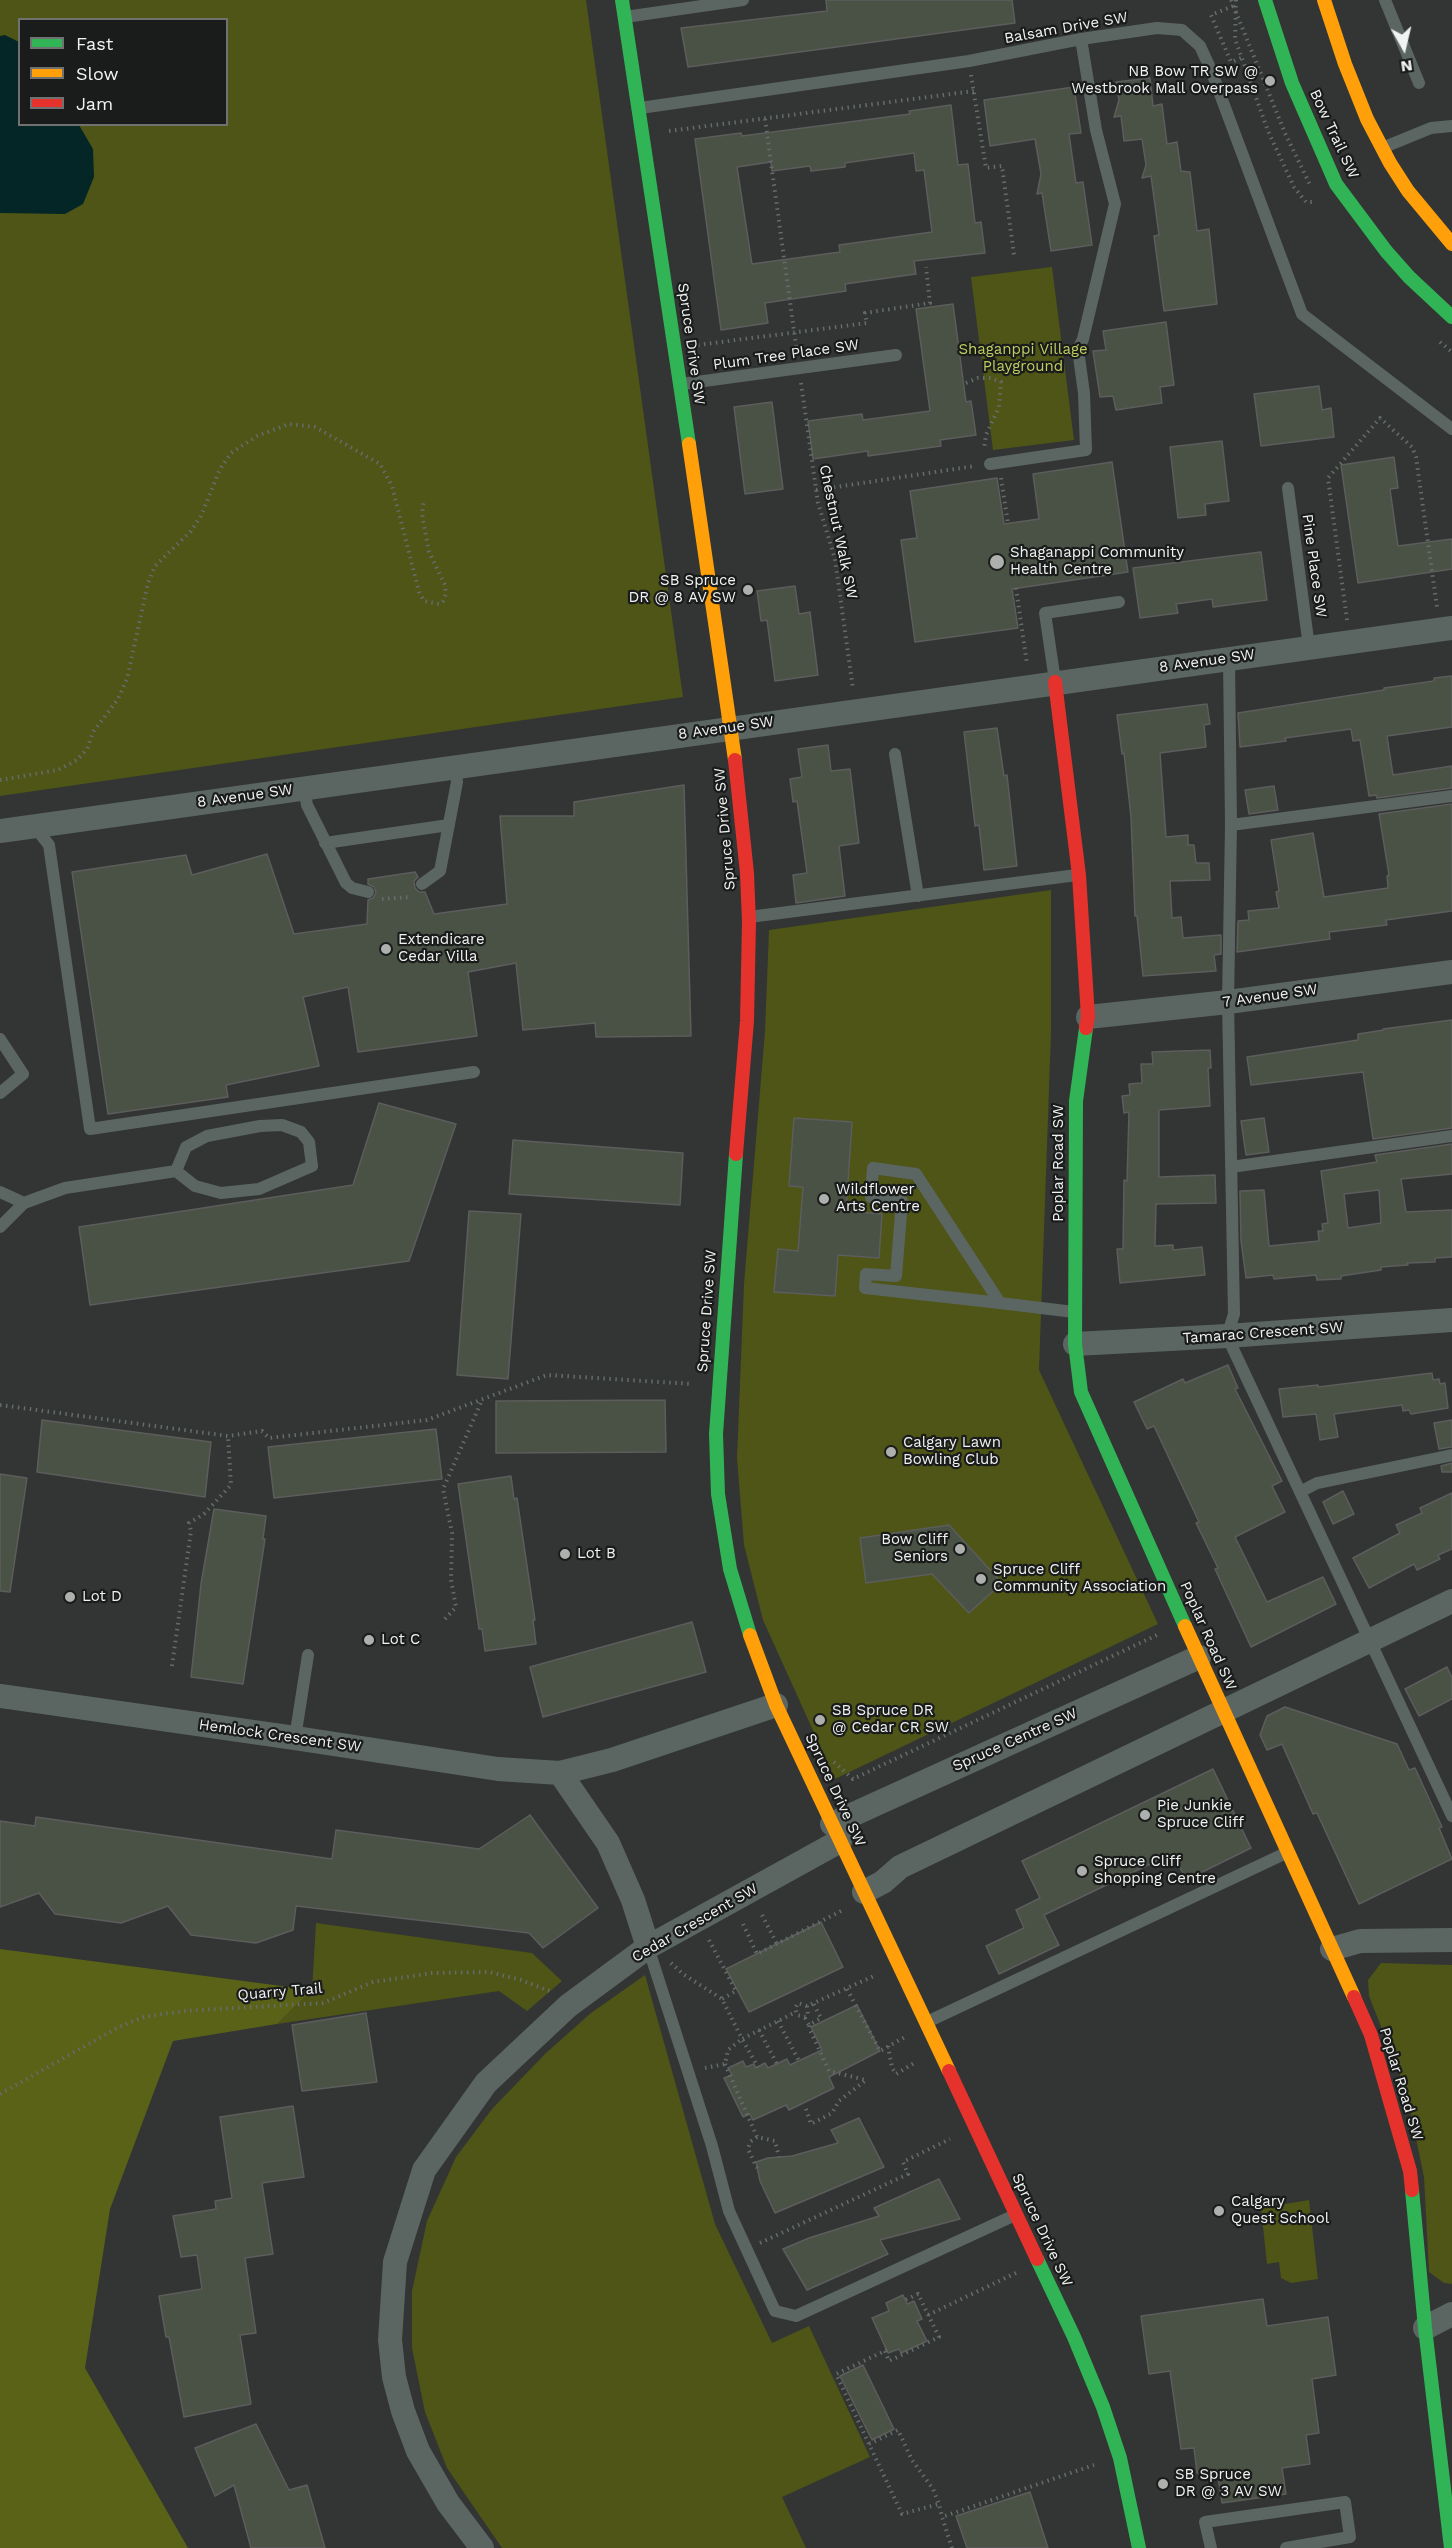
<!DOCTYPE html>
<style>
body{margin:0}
#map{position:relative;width:1452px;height:2548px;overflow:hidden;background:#323533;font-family:"Work Sans",sans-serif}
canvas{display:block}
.legend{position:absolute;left:18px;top:18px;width:210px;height:108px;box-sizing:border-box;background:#1a1c1b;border:2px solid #707271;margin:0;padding:8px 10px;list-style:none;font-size:18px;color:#f0f3f1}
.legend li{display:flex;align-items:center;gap:12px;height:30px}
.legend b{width:30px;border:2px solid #707271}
.north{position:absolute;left:1374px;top:18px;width:60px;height:60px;-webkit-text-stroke:4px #1a1c1b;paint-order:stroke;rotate:172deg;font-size:16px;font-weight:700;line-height:24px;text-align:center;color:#f0f3f1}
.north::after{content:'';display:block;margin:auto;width:21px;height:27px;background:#f0f3f1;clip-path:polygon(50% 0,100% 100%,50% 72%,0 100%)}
</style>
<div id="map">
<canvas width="1452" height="2548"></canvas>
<ul class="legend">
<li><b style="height:8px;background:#30b455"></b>Fast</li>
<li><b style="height:8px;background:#ff9f0a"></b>Slow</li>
<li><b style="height:8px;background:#e5322d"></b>Jam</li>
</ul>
<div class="north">N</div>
</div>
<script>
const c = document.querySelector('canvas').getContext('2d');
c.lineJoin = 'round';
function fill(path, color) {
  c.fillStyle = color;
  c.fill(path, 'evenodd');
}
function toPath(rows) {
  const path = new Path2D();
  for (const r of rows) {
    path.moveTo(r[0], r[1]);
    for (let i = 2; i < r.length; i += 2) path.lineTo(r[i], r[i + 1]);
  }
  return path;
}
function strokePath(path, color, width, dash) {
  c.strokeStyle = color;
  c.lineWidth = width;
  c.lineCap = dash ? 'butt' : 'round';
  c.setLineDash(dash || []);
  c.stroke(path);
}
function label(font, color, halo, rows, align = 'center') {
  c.font = font + ' "Work Sans",sans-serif';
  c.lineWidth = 4.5;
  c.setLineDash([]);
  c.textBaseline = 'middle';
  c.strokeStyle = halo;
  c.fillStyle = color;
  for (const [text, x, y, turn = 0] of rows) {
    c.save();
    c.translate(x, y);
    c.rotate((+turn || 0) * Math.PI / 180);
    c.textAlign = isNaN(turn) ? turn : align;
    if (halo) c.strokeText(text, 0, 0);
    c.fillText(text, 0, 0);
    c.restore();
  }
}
fill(toPath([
 [0,0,586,0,683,697,0,796],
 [20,20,226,20,226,124,20,124],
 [1052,267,1074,440,993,450,971,277],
 [1051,890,1051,1033,1039,1370,1158,1624,835,1779,763,1620,744,1545,737,1458,744,1284,765,1031,769,930],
 [316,1923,532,1953,562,1981,527,2011,499,1991,277,2024,312,1990],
 [1381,1963,1452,1965,1452,2284,1444,2283,1429,2272,1424,2177,1406,2090,1369,1996,1368,1980],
 [645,1975,715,2224,772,2343,809,2326,870,2457,782,2497,806,2548,502,2548,447,2468,425,2412,412,2348,412,2291,427,2221,456,2157,492,2109,546,2053,591,2013],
 [1309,2200,1318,2279,1291,2283,1281,2278,1279,2262,1267,2264,1261,2208]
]), '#4e5516');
fill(toPath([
 [0,1949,312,1990,277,2024,173,2041,110,2209,85,2368,188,2548,0,2548]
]), '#5a6217');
fill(toPath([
 [5,35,19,42,20,124,79,125,93,149,94,177,83,204,65,214,0,213,0,36]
]), '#042627');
const building = toPath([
 [826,0,1012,0,1015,23,688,67,681,28,827,11,826,0],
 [1150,78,1153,106,1162,104,1167,144,1177,142,1181,171,1190,172,1197,231,1209,229,1217,304,1164,311,1154,236,1159,235,1151,176,1142,178,1146,165,1142,139,1124,141,1121,116,1114,117,1119,100,1116,82,1150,78],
 [1074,87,1081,133,1069,134,1076,183,1083,182,1092,245,1051,251,1042,193,1037,194,1041,174,1035,139,990,146,984,100,1074,87],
 [951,105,958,165,968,164,975,223,981,222,985,253,914,261,916,274,845,284,846,291,765,303,768,323,721,330,695,139,741,133,742,136,910,114,909,111,951,105],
 [914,153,916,171,924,170,932,232,839,245,840,252,752,264,737,167,771,162,772,171,810,166,811,171,845,167,845,163,914,153],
 [953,304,966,402,971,401,976,435,940,440,941,446,868,456,868,451,813,459,808,421,862,414,863,420,930,411,916,309,953,304],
 [1166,322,1174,385,1160,387,1162,403,1116,410,1113,396,1100,397,1093,351,1106,350,1103,331,1166,322],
 [1319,386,1322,410,1331,408,1334,437,1261,446,1254,394,1319,386],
 [772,402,783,489,745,494,734,407,772,402],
 [1222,441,1229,501,1205,504,1206,515,1178,518,1170,447,1222,441],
 [1394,457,1398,488,1390,489,1398,546,1452,539,1452,569,1358,583,1341,465,1394,457],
 [1112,462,1128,572,1012,589,1018,628,915,642,901,540,917,538,910,491,997,478,1004,524,1039,519,1033,474,1112,462],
 [1261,552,1267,600,1213,607,1212,599,1176,604,1178,613,1140,618,1133,568,1261,552],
 [795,586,799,614,810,612,818,675,775,681,767,620,761,621,757,591,795,586],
 [1452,676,1452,727,1387,736,1393,775,1452,766,1452,788,1377,798,1376,795,1369,796,1360,740,1353,741,1351,729,1285,738,1286,741,1240,747,1238,713,1384,690,1384,688,1434,681,1434,678,1452,676],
 [1207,704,1210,724,1204,725,1206,747,1160,753,1166,837,1188,835,1188,845,1194,845,1196,863,1209,863,1210,880,1170,881,1172,918,1181,917,1183,938,1221,935,1221,954,1214,955,1216,971,1143,976,1137,916,1135,916,1131,817,1124,753,1122,754,1117,715,1207,704],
 [997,728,1004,776,1007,775,1017,866,984,870,979,825,975,826,964,732,997,728],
 [828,745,831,771,850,769,859,843,839,846,845,896,796,903,793,875,807,873,797,801,793,802,790,779,802,777,798,749,828,745],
 [684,785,691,1036,596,1037,595,1023,523,1030,516,963,468,972,477,1036,358,1052,348,987,303,997,319,1066,226,1085,228,1097,108,1114,72,872,186,855,192,875,267,854,294,934,367,924,368,900,373,898,376,893,374,887,368,884,368,879,415,872,418,877,414,881,415,888,419,892,425,892,434,914,507,904,500,816,574,816,574,802,684,785],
 [1274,786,1278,810,1249,814,1245,790,1274,786],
 [1452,804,1452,911,1386,920,1387,925,1329,932,1330,939,1237,952,1238,921,1249,920,1248,911,1279,908,1276,892,1279,891,1271,840,1313,833,1324,897,1388,888,1387,876,1389,875,1379,814,1452,804],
 [1452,1020,1452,1128,1373,1139,1363,1072,1251,1085,1247,1057,1358,1040,1358,1034,1384,1030,1383,1029,1452,1020],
 [1210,1050,1211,1068,1208,1068,1210,1106,1159,1110,1159,1177,1215,1175,1216,1203,1156,1204,1155,1246,1173,1245,1173,1250,1202,1247,1205,1275,1120,1283,1117,1249,1123,1249,1124,1180,1127,1181,1129,1112,1124,1113,1122,1096,1130,1095,1129,1084,1142,1083,1141,1064,1153,1064,1152,1052,1210,1050],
 [379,1103,456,1124,409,1261,90,1305,79,1227,353,1185,379,1103],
 [794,1118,852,1122,846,1211,882,1214,879,1258,838,1255,835,1296,774,1292,778,1249,798,1251,803,1187,789,1186,794,1118],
 [1264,1118,1269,1152,1246,1155,1241,1121,1264,1118],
 [513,1140,683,1153,680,1205,509,1194,513,1140],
 [1452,1144,1452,1174,1401,1179,1406,1212,1452,1210,1452,1257,1435,1258,1435,1262,1407,1263,1408,1265,1381,1267,1381,1270,1341,1276,1341,1279,1317,1280,1316,1275,1274,1279,1273,1275,1246,1278,1241,1241,1240,1191,1264,1190,1269,1246,1319,1241,1318,1231,1323,1231,1322,1224,1328,1223,1321,1171,1377,1162,1375,1155,1452,1144],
 [1379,1190,1381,1223,1348,1228,1344,1194,1379,1190],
 [469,1211,521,1214,508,1379,457,1375,469,1211],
 [1228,1365,1238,1388,1235,1389,1282,1481,1272,1486,1285,1512,1235,1537,1267,1602,1323,1577,1336,1604,1251,1647,1215,1569,1218,1568,1196,1523,1199,1522,1154,1426,1147,1429,1134,1402,1183,1379,1185,1383,1228,1365],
 [1432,1373,1433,1380,1439,1379,1440,1384,1445,1383,1448,1408,1411,1414,1409,1410,1403,1411,1402,1405,1334,1414,1338,1437,1320,1440,1316,1414,1283,1417,1279,1389,1318,1385,1318,1387,1432,1373],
 [665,1400,666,1452,496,1453,496,1401,665,1400],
 [42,1420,211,1442,205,1497,37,1472,42,1420],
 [1452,1420,1452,1447,1439,1449,1434,1423,1452,1420],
 [436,1429,442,1479,274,1498,268,1447,436,1429],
 [1452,1463,1452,1472,1442,1472,1441,1466,1452,1463],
 [0,1474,27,1478,10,1592,0,1591,0,1474],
 [511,1476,514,1499,517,1498,535,1620,533,1620,536,1644,485,1651,482,1629,479,1629,458,1484,511,1476],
 [1343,1491,1354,1514,1333,1524,1323,1502,1343,1491],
 [1452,1493,1452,1549,1438,1555,1440,1559,1417,1570,1414,1564,1369,1588,1353,1558,1400,1533,1396,1525,1422,1513,1420,1508,1452,1493],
 [214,1509,266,1516,263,1539,265,1539,243,1684,191,1677,201,1584,214,1509],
 [949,1525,1002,1583,969,1613,932,1574,866,1583,860,1538,949,1525],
 [692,1622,706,1672,543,1717,530,1667,692,1622],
 [1447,1667,1452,1678,1452,1699,1419,1716,1405,1689,1447,1667],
 [1285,1707,1397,1744,1409,1770,1415,1768,1442,1827,1439,1828,1452,1859,1359,1904,1317,1813,1313,1814,1282,1744,1267,1750,1260,1735,1267,1716,1285,1707],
 [1213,1769,1251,1848,1186,1880,1173,1853,1044,1915,1059,1945,999,1974,986,1946,1024,1928,1016,1910,1040,1898,1022,1861,1213,1769],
 [530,1815,598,1908,543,1948,529,1933,296,1906,293,1930,256,1943,191,1935,168,1906,121,1923,55,1914,39,1893,0,1907,0,1821,35,1826,36,1817,332,1859,336,1830,479,1849,530,1815],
 [821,1922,843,1967,749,2012,726,1969,821,1922],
 [857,2005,880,2051,829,2077,834,2088,789,2110,786,2105,753,2120,750,2114,743,2117,724,2078,732,2075,728,2068,743,2061,746,2067,754,2064,756,2068,765,2063,768,2068,787,2059,790,2065,822,2050,811,2027,857,2005],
 [366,2013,377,2082,302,2091,292,2025,366,2013],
 [293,2106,304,2177,262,2183,273,2254,245,2258,256,2333,240,2335,251,2404,184,2417,169,2337,166,2337,159,2296,202,2289,197,2255,181,2257,173,2216,216,2209,215,2201,232,2198,220,2117,293,2106],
 [859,2118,884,2167,775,2213,760,2181,756,2162,768,2158,792,2156,838,2143,831,2130,859,2118],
 [939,2179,960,2219,880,2240,888,2254,807,2290,783,2249,809,2238,879,2216,874,2208,939,2179],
 [903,2295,907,2304,914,2301,922,2319,917,2321,927,2341,901,2353,899,2349,888,2353,872,2318,889,2311,886,2303,903,2295],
 [1263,2299,1267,2326,1328,2317,1336,2375,1312,2379,1319,2433,1306,2435,1310,2464,1282,2468,1286,2494,1222,2503,1217,2470,1197,2473,1194,2448,1181,2449,1170,2371,1149,2374,1141,2316,1263,2299],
 [863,2365,894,2429,872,2440,840,2376,863,2365],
 [256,2424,289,2490,307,2485,325,2548,251,2548,234,2485,215,2496,195,2448,256,2424],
 [1030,2492,1048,2548,967,2548,956,2516,1030,2492]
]);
fill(building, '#4a5246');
strokePath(building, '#5c5d5c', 1.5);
strokePath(toPath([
 [1236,0,1235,39,1268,131,1294,187,1306,202,1315,202],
 [1233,6,1211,15,1231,62,1241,58],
 [971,75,986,168,1002,166,1014,255],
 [765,119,797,353],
 [669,131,974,91],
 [1440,342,1452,352],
 [698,345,867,323,865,313,930,303,926,267],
 [801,383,818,503,835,559,853,689],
 [966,383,978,378,991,378,1001,382,999,407,986,435,984,448],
 [1001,478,1008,524],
 [816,490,975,466],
 [1016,588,1027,664],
 [1347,620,1328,478,1380,418,1412,447,1416,457,1437,607],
 [0,780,58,770,77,760,87,749,93,732,118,699,127,679,148,583,155,566,191,531,201,516,220,469,231,453,257,436,289,424,315,427,380,464,392,486,419,592,424,601,439,604,443,601,446,594,445,585,429,552,422,514,424,499],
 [382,899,411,897],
 [0,1405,228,1436,262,1431,269,1438,427,1420,547,1375,693,1384],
 [445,1619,456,1607,451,1580,452,1533,443,1489,482,1400],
 [172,1666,191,1531,189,1523,204,1514,231,1485,228,1436],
 [834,1762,853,1779,1159,1634],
 [762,1915,777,1944],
 [743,1924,757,1954,843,1910],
 [709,1940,736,1991,722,1999],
 [671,1963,683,1974,722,1999,742,2039,796,2012],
 [847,1989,880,2051,905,2037],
 [807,2006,798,2003,795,2008,797,2015,805,2017,808,2015,807,2006,874,1976],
 [805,2018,809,2025,821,2018,813,2003],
 [778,2021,799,2061],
 [759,2030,777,2064],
 [888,2046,892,2068,896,2074,916,2062],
 [725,2064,757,2137,775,2141,779,2157],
 [705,2068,725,2064,728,2050,742,2039,758,2067],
 [0,2094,119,2027,144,2017,183,2011,323,2003,373,1982,433,1973,489,1972,521,1980,552,1992],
 [806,2109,811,2124,832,2113,839,2101,866,2080,829,2071,810,2030,809,2025],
 [757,2137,750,2142,748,2149,757,2168],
 [760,2243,908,2174,903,2162,950,2139],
 [928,2315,1016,2273],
 [887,2350,836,2374,902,2514,939,2504,942,2517],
 [885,2351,889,2361,939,2337,918,2294,905,2300],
 [869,2444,898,2430,912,2460,933,2489,939,2504],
 [952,2548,942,2517,1094,2465]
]), '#656c6a', 4, [1.5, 4.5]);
strokePath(toPath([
 [1385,0,1419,83],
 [625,17,743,0],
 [640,108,969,61,1081,39,1157,28,1182,30,1200,46,1211,70,1302,314,1452,429],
 [1382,148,1431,128,1452,126],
 [682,384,896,355],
 [990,464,1086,450,1084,393,1078,350,1083,339,1115,204,1096,130,1081,39],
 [1288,488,1309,647],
 [1229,658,1231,825],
 [1055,681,1045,613,1119,602],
 [895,754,918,896],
 [304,788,307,805,346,883,352,888,368,892],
 [1452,796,1231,825,1228,1002,1234,1314,1227,1336,1452,1816],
 [34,826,49,845,90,1129,474,1072],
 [325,843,449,825],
 [422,884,440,871,457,782,455,766],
 [749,917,1077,875],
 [0,1039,23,1074,0,1093],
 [282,1125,301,1132,309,1142,312,1166,259,1189,221,1193,195,1186,176,1171,186,1147,207,1136,260,1126,282,1125],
 [1231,1167,1452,1136],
 [0,1192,24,1203,65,1188,176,1171],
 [0,1227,24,1203],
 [1000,1303,865,1288,866,1274,896,1276,902,1201,871,1197,873,1168,916,1174,1000,1303,1074,1312],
 [1300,1492,1317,1483,1452,1455],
 [295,1738,308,1655],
 [648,1947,712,2146,729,2211,775,2311,796,2316,1015,2215],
 [927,2022,1286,1853],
 [1211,2548,1205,2522,1345,2502,1350,2537,1286,2548]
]), '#5b6663', 12);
strokePath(toPath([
 [0,831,1452,628],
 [1088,1017,1228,1002,1452,972],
 [1075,1344,1227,1336,1452,1320],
 [0,1696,295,1738,498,1769,560,1773,612,1760,776,1705],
 [560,1773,608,1843,633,1900,648,1947],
 [832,1824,1199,1657],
 [864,1892,883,1882,900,1867,1452,1601],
 [1332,1949,1360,1941,1452,1940],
 [1425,2328,1452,2314],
 [482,2548,448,2503,418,2451,403,2411,394,2377,390,2340,395,2262,424,2170,486,2083,568,2006,648,1947,840,1841]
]), '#5b6663', 24);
strokePath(toPath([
 [622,0,689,444],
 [1265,0,1292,83,1336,184,1386,251,1409,277,1452,317],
 [1086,1028,1076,1101,1075,1344,1081,1392,1185,1626],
 [736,1154,716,1434,718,1494,730,1569,750,1635],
 [1412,2190,1425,2328,1451,2548],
 [1037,2259,1074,2337,1103,2407,1120,2458,1139,2548]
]), '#30b455', 14);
strokePath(toPath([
 [1324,0,1345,64,1367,119,1390,163,1408,191,1452,244],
 [689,444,735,760],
 [1185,1626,1354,1997],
 [750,1635,776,1705,949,2071]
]), '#ff9f0a', 14);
strokePath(toPath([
 [1055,682,1079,875,1088,1017,1086,1028],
 [735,760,747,873,749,922,747,1021,736,1154],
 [1354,1997,1371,2035,1410,2171,1412,2190],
 [949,2071,1037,2259]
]), '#e5322d', 14);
strokePath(toPath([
 [1231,0,1285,133,1311,187]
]), '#656c6a', 4, [1.5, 4.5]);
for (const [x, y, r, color] of [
 [1270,81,6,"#aeb0ae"],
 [997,562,8,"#aeb0ae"],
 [748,590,6,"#aeb0ae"],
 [386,949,6,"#aeb0ae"],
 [824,1199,6,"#aeb0ae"],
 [891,1452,6,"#aeb0ae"],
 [960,1549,6,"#aeb0ae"],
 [565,1554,6,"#aeb0ae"],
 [981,1579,6,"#aeb0ae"],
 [70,1597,6,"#aeb0ae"],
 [369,1640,6,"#aeb0ae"],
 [820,1720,6,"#aeb0ae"],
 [1145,1815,6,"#aeb0ae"],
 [1082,1871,6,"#aeb0ae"],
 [1219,2211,6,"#aeb0ae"],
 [1163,2484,6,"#aeb0ae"]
]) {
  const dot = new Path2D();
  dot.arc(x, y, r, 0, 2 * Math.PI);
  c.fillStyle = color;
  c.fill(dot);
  strokePath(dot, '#1a1c1b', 2);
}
label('15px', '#f0f3f1', '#1a1c1b', [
 ["Balsam Drive SW",1066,28,-10],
 ["Bow Trail SW",1334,134,65],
 ["Spruce Drive SW",691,344,82],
 ["Plum Tree Place SW",786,355,-8],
 ["Chestnut Walk SW",838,532,78],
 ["Pine Place SW",1314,566,82],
 ["8 Avenue SW",1207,661,-8],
 ["8 Avenue SW",726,728,-8],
 ["8 Avenue SW",245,796,-8],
 ["Spruce Drive SW",725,829,-95],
 ["7 Avenue SW",1270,996,-8],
 ["Poplar Road SW",1059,1163,-90],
 ["Spruce Drive SW",707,1311,-86],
 ["Tamarac Crescent SW",1263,1333,-4],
 ["Poplar Road SW",1208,1636,66],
 ["Hemlock Crescent SW",280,1736,8],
 ["Spruce Centre SW",1015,1740,-24],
 ["Spruce Drive SW",835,1790,65],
 ["Cedar Crescent SW",695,1923,-30],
 ["Quarry Trail",280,1992,-5],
 ["Poplar Road SW",1401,2084,73],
 ["Spruce Drive SW",1042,2230,65]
]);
label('15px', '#f0f3f1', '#1a1c1b', [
 ["NB Bow TR SW @",1258,72,"right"],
 ["Westbrook Mall Overpass",1258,89,"right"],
 ["Shaganappi Community",1010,553],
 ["Health Centre",1010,570],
 ["SB Spruce",736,581,"right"],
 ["DR @ 8 AV SW",736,598,"right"],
 ["Extendicare",398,940],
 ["Cedar Villa",398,957],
 ["Wildflower",836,1190],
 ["Arts Centre",836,1207],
 ["Calgary Lawn",903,1443],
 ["Bowling Club",903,1460],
 ["Bow Cliff",948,1540,"right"],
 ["Seniors",948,1557,"right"],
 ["Lot B",577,1554],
 ["Spruce Cliff",993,1570],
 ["Community Association",993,1587],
 ["Lot D",82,1597],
 ["Lot C",381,1640],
 ["SB Spruce DR",832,1711],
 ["@ Cedar CR SW",832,1728],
 ["Pie Junkie",1157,1806],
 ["Spruce Cliff",1157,1823],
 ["Spruce Cliff",1094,1862],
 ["Shopping Centre",1094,1879],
 ["Calgary",1231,2202],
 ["Quest School",1231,2219],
 ["SB Spruce",1175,2475],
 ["DR @ 3 AV SW",1175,2492]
], 'left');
label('15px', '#c0ce61', '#1a1c1b', [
 ["Shaganppi Village",1023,350],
 ["Playground",1023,367]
]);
</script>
